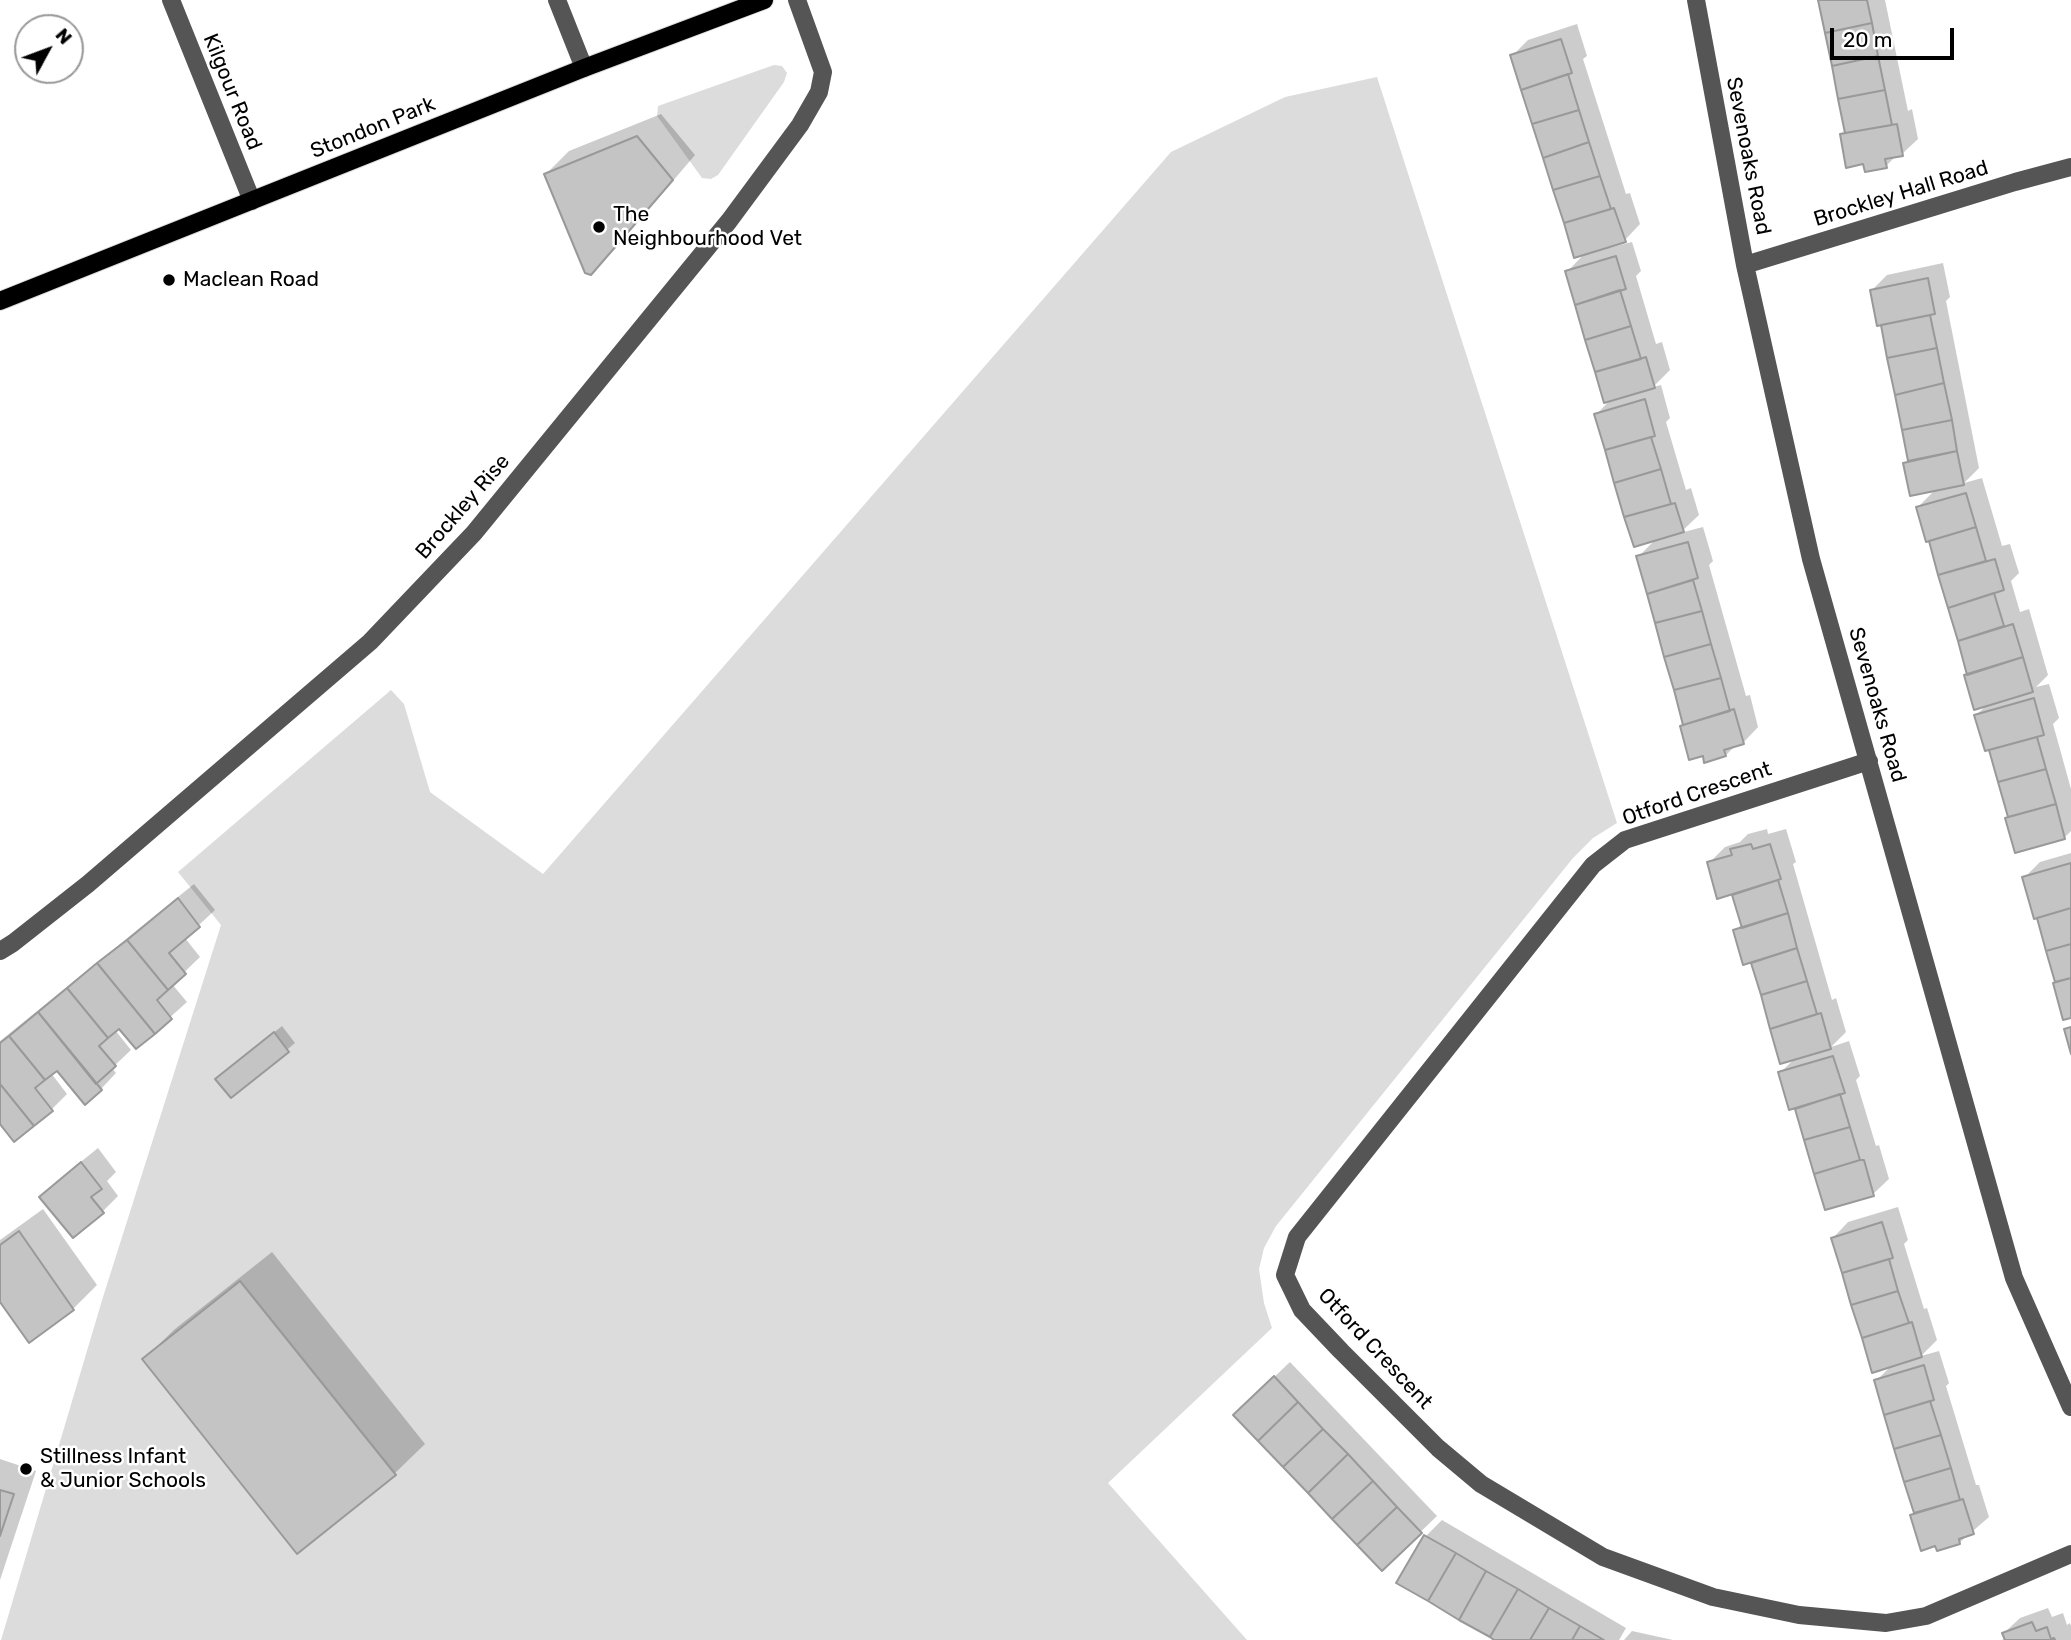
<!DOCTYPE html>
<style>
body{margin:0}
#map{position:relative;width:2071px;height:1640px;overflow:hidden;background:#fff;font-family:Rubik,sans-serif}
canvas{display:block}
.north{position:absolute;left:14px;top:14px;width:70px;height:70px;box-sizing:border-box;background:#fff;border:2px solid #999;border-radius:50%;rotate:49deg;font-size:19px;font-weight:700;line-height:28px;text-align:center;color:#000}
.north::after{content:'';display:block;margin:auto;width:24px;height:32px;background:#000;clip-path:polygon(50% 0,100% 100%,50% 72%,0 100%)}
.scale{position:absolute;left:1830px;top:28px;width:124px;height:32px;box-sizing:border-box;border:4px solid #000;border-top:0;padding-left:9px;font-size:21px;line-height:24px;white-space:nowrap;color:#000;-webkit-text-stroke:5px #fff;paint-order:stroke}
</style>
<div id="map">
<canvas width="2071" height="1640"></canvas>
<div class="north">N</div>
<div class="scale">20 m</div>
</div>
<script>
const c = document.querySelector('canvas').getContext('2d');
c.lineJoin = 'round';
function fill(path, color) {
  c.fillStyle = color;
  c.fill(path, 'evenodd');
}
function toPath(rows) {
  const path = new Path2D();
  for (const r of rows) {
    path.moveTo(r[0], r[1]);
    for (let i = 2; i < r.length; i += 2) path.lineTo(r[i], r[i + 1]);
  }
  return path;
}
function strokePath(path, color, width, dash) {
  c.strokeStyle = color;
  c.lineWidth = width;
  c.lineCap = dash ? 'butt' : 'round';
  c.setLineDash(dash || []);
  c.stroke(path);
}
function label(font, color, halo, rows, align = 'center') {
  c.font = font + ' Rubik,sans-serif';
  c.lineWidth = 5;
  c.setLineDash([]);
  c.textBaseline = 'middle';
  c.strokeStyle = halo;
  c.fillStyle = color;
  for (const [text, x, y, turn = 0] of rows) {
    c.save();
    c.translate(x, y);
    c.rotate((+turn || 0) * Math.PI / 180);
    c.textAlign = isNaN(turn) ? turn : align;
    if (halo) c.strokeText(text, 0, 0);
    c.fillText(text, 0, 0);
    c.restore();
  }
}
fill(toPath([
 [774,65,782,66,787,73,784,82,718,175,711,179,702,178,657,116,658,106],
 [1377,77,1617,823,1593,838,1573,858,1276,1226,1264,1248,1259,1269,1264,1303,1272,1328,1108,1483,1247,1640,1,1640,103,1297,221,925,178,872,391,690,404,704,430,792,543,874,1171,152,1285,97]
]), '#dcdcdc');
fill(toPath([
 [1820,0,1885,0,1908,111,1912,109,1918,139,1902,154,1897,155,1886,166,1865,162,1841,134,1846,129],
 [1577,24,1587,56,1583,59,1626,194,1630,193,1640,224,1625,240,1608,245,1609,248,1632,242,1641,271,1636,276,1656,344,1662,342,1670,370,1653,387,1661,385,1670,418,1666,422,1686,490,1691,488,1699,515,1680,533,1703,527,1713,561,1709,565,1746,696,1750,695,1758,727,1743,743,1736,745,1726,755,1682,726,1685,723,1638,557,1656,539,1635,545,1596,415,1612,398,1567,272,1586,252,1512,56,1528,40],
 [661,114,695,155,615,249,591,273,546,174,569,151],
 [1943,263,1950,297,1946,301,1979,468,1964,483,1982,478,2002,546,2010,544,2019,573,2011,581,2020,612,2029,609,2048,675,2036,687,2049,684,2059,718,2053,724,2071,789,2071,831,2064,838,2016,851,2000,782,1990,748,1976,715,1988,704,1969,673,1930,539,1917,508,1936,489,1905,463,1910,459,1882,322,1872,290,1887,275],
 [1767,829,1768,834,1786,829,1796,862,1793,864,1832,1000,1836,998,1846,1032,1831,1047,1849,1041,1860,1076,1856,1080,1876,1146,1879,1145,1889,1179,1873,1194,1826,1208,1796,1107,1780,1073,1795,1058,1782,1061,1753,960,1735,931,1742,924,1733,892,1709,863,1725,847,1740,842,1748,834],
 [2071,853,2071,1016,2054,984,2057,981,2038,916,2024,878,2040,862],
 [194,884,215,910,185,938,200,957,172,984,187,1002,137,1047,120,1026,115,1030,131,1050,112,1068,116,1073,101,1089,57,1068,51,1073,67,1094,52,1109,0,1122,0,1041],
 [282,1026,295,1043,232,1096,225,1072],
 [98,1148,116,1172,107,1181,118,1196,103,1211,42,1197,57,1181],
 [1898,1207,1908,1240,1904,1244,1924,1309,1927,1308,1937,1340,1921,1356,1939,1351,1949,1383,1946,1386,1976,1485,1979,1485,1989,1517,1959,1543,1912,1515,1915,1512,1876,1381,1892,1365,1833,1238,1848,1222],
 [43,1209,97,1285,73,1309,30,1340,0,1299,0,1240],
 [272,1252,425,1444,394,1474,144,1359,175,1329],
 [1290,1362,1437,1516,1382,1569,1251,1399],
 [0,1459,36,1471,0,1580],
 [1442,1520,1626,1628,1619,1640,1497,1640,1426,1536],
 [2048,1608,2052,1617,2063,1613,2067,1625,2070,1623,2071,1626,2071,1640,2002,1640,2006,1637,2004,1633,2020,1618],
 [1632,1631,1673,1640,1624,1640]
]), '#0003');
const building = toPath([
 [1818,0,1867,0,1872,23,1825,33,1818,0],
 [1872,23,1878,56,1832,66,1825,33,1872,23],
 [1561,39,1572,73,1521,90,1510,55,1561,39],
 [1878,56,1885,90,1838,99,1832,66,1878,56],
 [1568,74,1579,110,1532,124,1521,90,1568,74],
 [1885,90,1892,125,1845,133,1838,99,1885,90],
 [1579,110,1589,142,1543,158,1532,124,1579,110],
 [1897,124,1903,156,1885,159,1887,168,1865,172,1863,164,1846,168,1840,134,1897,124],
 [637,136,673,180,591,275,585,273,544,174,637,136],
 [1589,142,1600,176,1553,190,1543,158,1589,142],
 [1600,176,1611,209,1564,223,1553,190,1600,176],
 [1614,208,1626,242,1574,258,1564,223,1614,208],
 [1616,256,1626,289,1575,305,1565,271,1616,256],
 [1928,278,1935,314,1877,326,1870,290,1928,278],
 [1620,290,1631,326,1585,340,1575,305,1620,290],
 [1930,315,1937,348,1887,358,1881,325,1930,315],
 [1631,326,1641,359,1595,372,1585,340,1631,326],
 [1937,348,1944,383,1895,395,1887,358,1937,348],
 [1646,357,1655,388,1604,403,1595,372,1646,357],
 [1944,383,1952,420,1902,430,1895,395,1944,383],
 [1645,399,1655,436,1605,450,1594,414,1645,399],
 [1952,420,1957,451,1908,461,1902,430,1952,420],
 [1651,437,1661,469,1614,483,1605,450,1651,437],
 [1957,451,1964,485,1910,496,1903,463,1957,451],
 [1661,469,1671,504,1624,517,1614,483,1661,469],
 [1966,493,1976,527,1926,542,1916,507,1966,493],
 [1675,503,1684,532,1634,547,1624,517,1675,503],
 [1976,527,1986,561,1938,575,1929,541,1976,527],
 [1688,542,1698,578,1647,594,1636,556,1688,542],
 [1995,559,2004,590,1948,608,1938,575,1995,559],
 [1693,580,1702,611,1655,623,1647,594,1693,580],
 [1994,593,2004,626,1958,641,1948,608,1994,593],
 [1702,611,1711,644,1664,657,1655,623,1702,611],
 [2013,624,2023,657,1967,675,1958,641,2013,624],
 [1711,644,1721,678,1674,690,1664,657,1711,644],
 [2023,657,2033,692,1974,710,1964,675,2023,657],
 [1721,678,1730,711,1683,725,1674,690,1721,678],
 [2034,698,2044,735,1985,751,1974,715,2034,698],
 [1734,709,1744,744,1724,750,1726,756,1704,763,1703,756,1689,760,1680,726,1734,709],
 [2037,737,2046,769,1998,782,1989,750,2037,737],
 [2046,769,2056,804,2008,817,1998,782,2046,769],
 [2056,804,2065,839,2015,853,2005,818,2056,804],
 [1751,844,1753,849,1770,844,1781,879,1717,899,1707,862,1732,855,1730,849,1751,844],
 [2071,863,2071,908,2034,919,2022,877,2071,863],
 [1778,880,1788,913,1742,928,1732,895,1778,880],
 [178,898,200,927,169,953,186,974,168,990,127,940,178,898],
 [2071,908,2071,944,2046,951,2037,918,2071,908],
 [1788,913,1797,948,1743,965,1733,930,1788,913],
 [127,940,168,990,157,1000,172,1019,155,1034,97,963,127,940],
 [2071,944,2071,978,2055,982,2046,951,2071,944],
 [1797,948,1807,981,1761,995,1751,963,1797,948],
 [97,963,155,1034,136,1049,119,1029,108,1038,67,988,97,963],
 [2071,978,2071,1018,2063,1020,2053,983,2071,978],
 [1807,981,1817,1014,1770,1029,1761,995,1807,981],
 [67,988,108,1038,99,1046,116,1066,96,1084,38,1012,67,988],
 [38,1012,102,1090,85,1105,57,1071,45,1080,9,1036,38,1012],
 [1821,1013,1831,1049,1780,1064,1770,1029,1821,1013],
 [2071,1027,2071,1054,2064,1029,2071,1027],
 [274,1032,289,1052,231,1098,215,1079,274,1032],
 [9,1036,45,1080,35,1088,53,1111,34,1126,0,1084,0,1043,9,1036],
 [1833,1056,1845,1093,1789,1110,1778,1072,1833,1056],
 [0,1084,34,1126,14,1142,0,1124,0,1084],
 [1840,1094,1850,1127,1804,1140,1795,1109,1840,1094],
 [1850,1127,1860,1160,1814,1174,1804,1140,1850,1127],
 [1860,1160,1864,1160,1874,1196,1825,1210,1814,1174,1860,1160],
 [81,1162,102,1189,91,1197,104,1213,73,1238,39,1197,81,1162],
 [1882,1222,1893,1258,1842,1273,1831,1238,1882,1222],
 [19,1231,74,1310,29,1343,0,1302,0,1245,19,1231],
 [1889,1259,1898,1291,1851,1305,1842,1273,1889,1259],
 [240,1281,396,1475,297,1554,142,1359,240,1281],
 [1898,1291,1909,1323,1862,1338,1851,1305,1898,1291],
 [1912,1322,1922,1357,1872,1373,1862,1338,1912,1322],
 [1924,1365,1934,1400,1884,1415,1874,1380,1924,1365],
 [1274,1376,1298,1402,1258,1441,1233,1415,1274,1376],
 [1930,1401,1941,1435,1894,1449,1884,1415,1930,1401],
 [1298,1402,1323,1429,1283,1467,1258,1441,1298,1402],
 [1323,1429,1348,1454,1308,1493,1283,1467,1323,1429],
 [1941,1435,1951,1468,1904,1482,1894,1449,1941,1435],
 [1348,1454,1373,1481,1332,1519,1308,1493,1348,1454],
 [1951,1468,1960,1500,1914,1513,1904,1482,1951,1468],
 [1373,1481,1397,1507,1357,1545,1332,1519,1373,1481],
 [0,1490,14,1494,0,1536,0,1490],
 [1963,1499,1974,1534,1959,1539,1960,1544,1937,1551,1935,1546,1921,1551,1910,1515,1963,1499],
 [1397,1507,1422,1533,1382,1571,1357,1545,1397,1507],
 [1424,1535,1456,1553,1428,1601,1396,1583,1424,1535],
 [1456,1553,1486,1571,1459,1620,1428,1601,1456,1553],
 [1486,1571,1518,1589,1490,1637,1459,1620,1486,1571],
 [1518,1589,1549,1608,1530,1640,1494,1640,1490,1637,1518,1589],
 [1549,1608,1580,1626,1572,1640,1530,1640,1549,1608],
 [2032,1622,2036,1631,2047,1627,2051,1639,2054,1638,2055,1640,2005,1640,2002,1633,2032,1622],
 [1580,1626,1604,1640,1572,1640,1580,1626]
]);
fill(building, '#c4c4c4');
strokePath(building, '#999', 2);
const major = toPath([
 [0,301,584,68,764,0]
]);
strokePath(major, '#dbdbdb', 20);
strokePath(toPath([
 [171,0,252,201],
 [557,0,584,68],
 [1696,0,1745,265,1811,559,2014,1278,2071,1407],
 [1745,265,2015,182,2071,167],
 [1869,761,1625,840,1593,865,1297,1237,1285,1275,1302,1310,1341,1351,1438,1448,1481,1484,1603,1557,1713,1597,1799,1615,1886,1623,1926,1616,2071,1554],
 [0,951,13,943,88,884,370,642,474,533,729,221,800,125,819,92,823,72,797,0]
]), '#555', 18);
strokePath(major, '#000', 18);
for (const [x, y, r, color] of [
 [599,227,7,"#000"],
 [169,280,7,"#000"],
 [26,1469,7,"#000"]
]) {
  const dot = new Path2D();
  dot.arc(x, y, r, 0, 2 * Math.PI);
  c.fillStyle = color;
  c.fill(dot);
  strokePath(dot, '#fff', 2.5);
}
label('21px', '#000', '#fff', [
 ["Kilgour Road",232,92,68],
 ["Stondon Park",373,128,-22],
 ["Sevenoaks Road",1748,156,79],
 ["Brockley Hall Road",1901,194,-17],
 ["Brockley Rise",463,507,-49],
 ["Sevenoaks Road",1877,705,74],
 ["Otford Crescent",1697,794,-19],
 ["Otford Crescent",1375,1349,47]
]);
label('21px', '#000', '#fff', [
 ["The",613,215],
 ["Neighbourhood Vet",613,239],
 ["Maclean Road",183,280],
 ["Stillness Infant",40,1457],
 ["& Junior Schools",40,1481]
], 'left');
</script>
